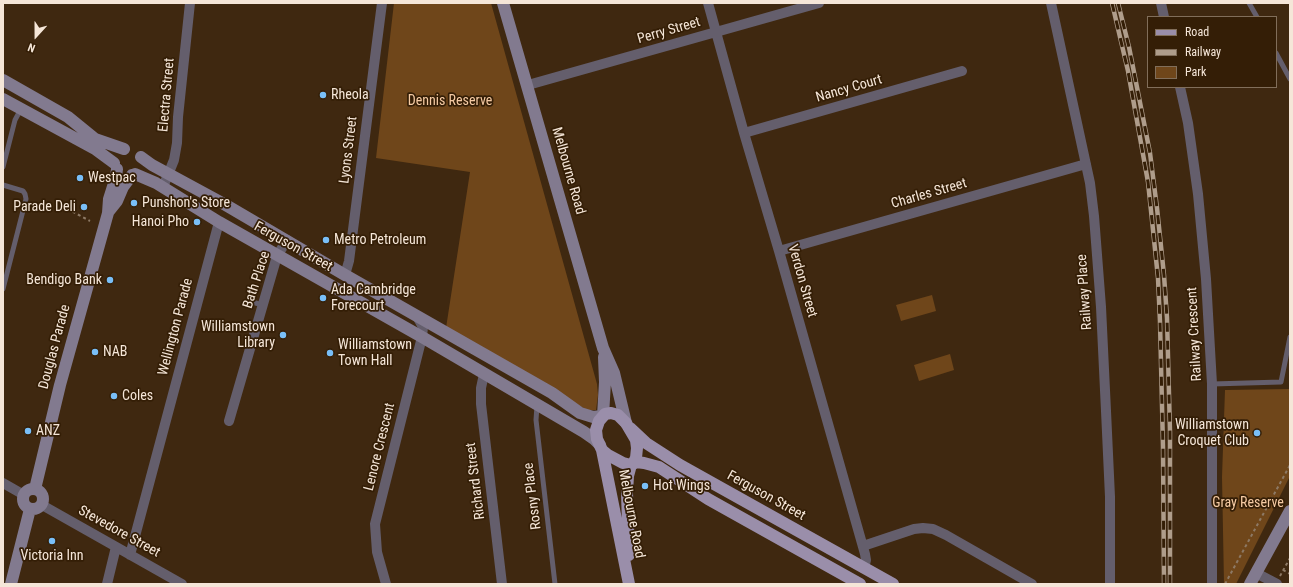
<!DOCTYPE html>
<style>
body{margin:0}
#map{position:relative;width:1293px;height:587px;overflow:hidden;background:#3f2810;font-family:"Roboto Condensed",sans-serif}
canvas{display:block}
.frame{position:absolute;inset:0;border:4px solid #f5e6d8;pointer-events:none}
.legend{position:absolute;left:1147px;top:16px;width:130px;height:72px;box-sizing:border-box;background:#341e06;border:1px solid #816e5a;margin:0;padding:5px 7px;list-style:none;font-size:12px;color:#f5e6d8}
.legend li{display:flex;align-items:center;gap:8px;height:20px}
.legend b{width:20px;border:1px solid #816e5a}
.north{position:absolute;left:16px;top:16px;width:40px;height:40px;-webkit-text-stroke:3px #341e06;paint-order:stroke;rotate:201deg;font-size:11px;font-weight:700;line-height:16px;text-align:center;color:#f5e6d8}
.north::after{content:'';display:block;margin:auto;width:14px;height:18px;background:#f5e6d8;clip-path:polygon(50% 0,100% 100%,50% 72%,0 100%)}
</style>
<div id="map">
<canvas width="1293" height="587"></canvas>
<div class="frame"></div>
<ul class="legend">
<li><b style="height:5px;background:#9a8eaa"></b>Road</li>
<li><b style="height:5px;background:#af9d8b"></b>Railway</li>
<li><b style="height:11px;background:#6f461a"></b>Park</li>
</ul>
<div class="north">N</div>
</div>
<script>
const c = document.querySelector('canvas').getContext('2d');
c.lineJoin = 'round';
function fill(path, color) {
  c.fillStyle = color;
  c.fill(path, 'evenodd');
}
function toPath(rows) {
  const path = new Path2D();
  for (const r of rows) {
    if (r.length === 3) {
      path.moveTo(r[0] + r[2], r[1]);
      path.arc(r[0], r[1], r[2], 0, 2 * Math.PI);
      continue;
    }
    path.moveTo(r[0], r[1]);
    for (let i = 2; i < r.length; i += 2) path.lineTo(r[i], r[i + 1]);
  }
  return path;
}
function strokePath(path, color, width, dash) {
  c.strokeStyle = color;
  c.lineWidth = width;
  c.lineCap = dash ? 'butt' : 'round';
  c.setLineDash(dash || []);
  c.stroke(path);
}
function label(font, color, halo, rows, align = 'center') {
  c.font = font + ' "Roboto Condensed",sans-serif';
  c.lineWidth = 3.5;
  c.setLineDash([]);
  c.textBaseline = 'middle';
  c.strokeStyle = halo;
  c.fillStyle = color;
  for (const [text, x, y, turn = 0] of rows) {
    c.save();
    c.translate(x, y);
    c.rotate((+turn || 0) * Math.PI / 180);
    c.textAlign = isNaN(turn) ? turn : align;
    if (halo) c.strokeText(text, 0, 0);
    c.fillText(text, 0, 0);
    c.restore();
  }
}
fill(toPath([
 [394,3,491,3,597,384,598,395,596,410,587,410,446,328,470,172,376,158],
 [932,295,936,311,901,321,896,305],
 [950,354,954,370,919,381,914,365],
 [1290,389,1290,476,1236,584,1224,584,1222,477,1225,390]
]), '#6f461a');
strokePath(toPath([
 [62,206,90,221],
 [1283,570,1290,574],
 [1280,576,1290,558],
 [1225,584,1290,465]
]), '#8d7965', 2, [3, 3]);
strokePath(toPath([
 [1249,3,1257,17],
 [1276,53,1290,79],
 [3,167,15,120,21,109],
 [3,185,23,191,25,194,26,199,3,289],
 [252,302,263,305],
 [1212,384,1281,382,1290,337],
 [537,406,536,420,555,584]
]), '#645e6c', 5);
strokePath(toPath([
 [708,3,744,133,779,251,865,554,866,560,864,568],
 [1051,3,1090,183,1094,216,1101,307,1106,411,1110,497,1110,584],
 [1161,3,1164,17],
 [528,85,819,3],
 [1180,87,1188,123,1198,194,1206,279,1212,384,1212,584],
 [744,133,962,71],
 [163,187,174,160,177,143,178,117,190,3],
 [779,251,1086,164],
 [345,275,349,261,382,3],
 [484,374,481,388,481,404,502,584],
 [229,421,277,256,287,240],
 [3,483,24,495],
 [42,505,182,584],
 [863,546,914,529,923,528,933,529,946,535,1032,584],
 [130,555,219,222],
 [1256,573,1277,584],
 [107,584,116,547],
 [386,584,377,552,375,524,422,337,423,327,418,318]
]), '#645e6c', 10);
strokePath(toPath([
 [503,3,603,348,614,373,626,423],
 [3,80,68,117,95,139,124,149],
 [3,99,95,149,114,163],
 [141,157,152,165,224,204,345,275,552,393,580,413,593,417,602,416],
 [135,174,156,183,219,222,422,337,584,432,594,439,600,445],
 [109,211,117,201,123,187,132,175],
 [603,416,605,382,604,357],
 [33,499,10],
 [35,489,60,385,108,213,109,199,116,177,117,169],
 [11,584,30,509],
 [1250,584,1290,511]
]), '#827a8f', 12);
strokePath(toPath([
 [611,413,618,415,626,423,636,440,637,448,636,458,634,462,631,465,623,463,608,455,602,450,597,439,596,430,599,421,605,414,611,413],
 [630,428,646,443,680,465,893,584],
 [602,450,629,584],
 [633,464,636,462,644,463,659,467,708,499,860,584],
 [629,555,627,493,628,476,631,465]
]), '#9a8eaa', 12);
const rail = toPath([
 [1112,3,1128,71,1148,182,1158,278,1160,322,1163,447,1164,584],
 [1118,3,1129,47,1150,153,1157,208,1164,275,1167,318,1170,432,1170,584]
]);
strokePath(rail, '#af9d8b', 4.5);
strokePath(rail, '#341e06', 3, [9]);
for (const [x, y, r, color] of [
 [323,95,4,"#79bff8"],
 [80,178,4,"#79bff8"],
 [134,203,4,"#79bff8"],
 [84,207,4,"#79bff8"],
 [197,222,4,"#79bff8"],
 [326,240,4,"#79bff8"],
 [110,280,4,"#79bff8"],
 [323,298,4,"#79bff8"],
 [283,335,4,"#79bff8"],
 [95,352,4,"#79bff8"],
 [330,353,4,"#79bff8"],
 [114,396,4,"#79bff8"],
 [28,431,4,"#79bff8"],
 [1257,433,4,"#79bff8"],
 [645,486,4,"#79bff8"],
 [52,541,4,"#79bff8"]
]) {
  const dot = new Path2D();
  dot.arc(x, y, r, 0, 2 * Math.PI);
  c.fillStyle = color;
  c.fill(dot);
  strokePath(dot, '#341e06', 1.5);
}
label('14px', '#f5e6d8', '#341e06', [
 ["Perry Street",669,31,-16],
 ["Nancy Court",849,89,-16],
 ["Electra Street",167,95,-85],
 ["Lyons Street",349,150,-83],
 ["Melbourne Road",568,171,74],
 ["Charles Street",929,194,-16],
 ["Ferguson Street",293,247,29],
 ["Bath Place",257,280,-72],
 ["Verdon Street",802,281,74],
 ["Railway Place",1085,292,-94],
 ["Wellington Parade",176,327,-75],
 ["Railway Crescent",1195,334,-93],
 ["Douglas Parade",55,347,-75],
 ["Lenore Crescent",380,447,-76],
 ["Richard Street",476,481,-97],
 ["Rosny Place",533,496,-97],
 ["Ferguson Street",766,496,29],
 ["Melbourne Road",631,514,79],
 ["Stevedore Street",119,532,29]
]);
label('14px', '#f5e6d8', '#341e06', [
 ["Rheola",331,95],
 ["Westpac",88,178],
 ["Punshon's Store",142,203],
 ["Parade Deli",76,207,"right"],
 ["Hanoi Pho",189,222,"right"],
 ["Metro Petroleum",334,240],
 ["Bendigo Bank",102,280,"right"],
 ["Ada Cambridge",331,290],
 ["Forecourt",331,306],
 ["Williamstown",275,327,"right"],
 ["Library",275,343,"right"],
 ["Williamstown",338,345],
 ["Town Hall",338,361],
 ["NAB",103,352],
 ["Coles",122,396],
 ["Williamstown",1249,425,"right"],
 ["Croquet Club",1249,441,"right"],
 ["ANZ",36,431],
 ["Hot Wings",653,486],
 ["Victoria Inn",52,556,"center"]
], 'left');
label('14px', '#f6cba4', '#341e06', [
 ["Dennis Reserve",450,101],
 ["Gray Reserve",1248,503]
]);
</script>
